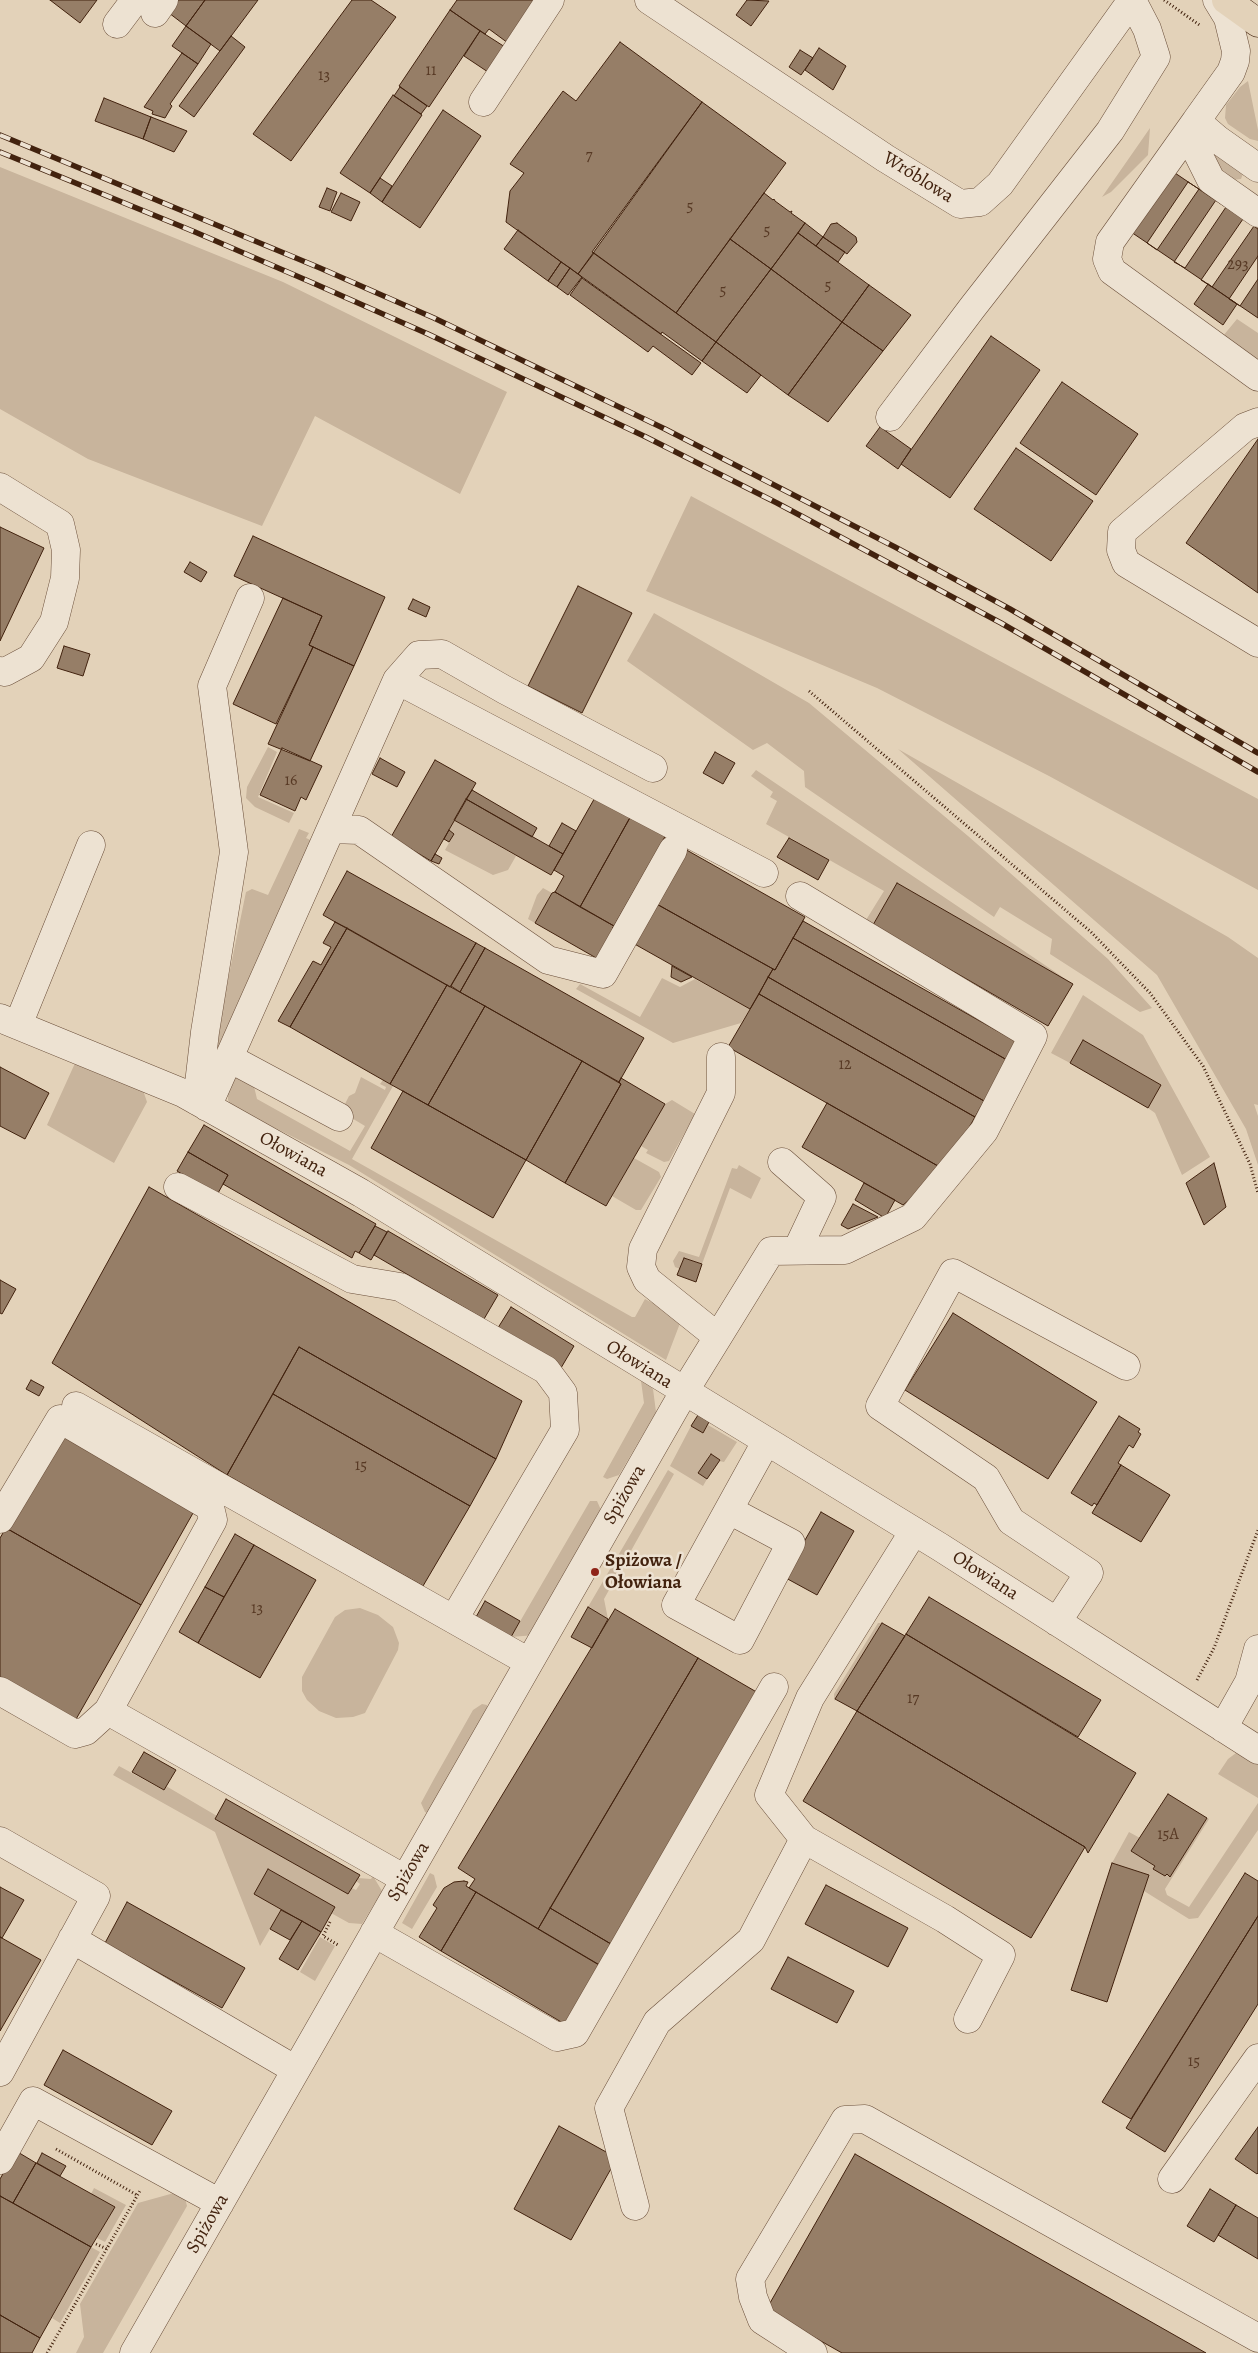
<!DOCTYPE html>
<meta charset="utf-8">
<style>
body{margin:0}
canvas{display:block;background:#e3d2b9}
</style>
<canvas width="1258" height="2353"></canvas>
<script>
const c = document.querySelector('canvas').getContext('2d');
c.lineJoin = 'round';
function fill(path, color) {
  c.fillStyle = color;
  c.fill(path, 'evenodd');
}
function toPath(rows) {
  const path = new Path2D();
  for (const r of rows) {
    path.moveTo(r[0], r[1]);
    for (let i = 2; i < r.length; i += 2) path.lineTo(r[i], r[i + 1]);
  }
  return path;
}
function strokePath(path, color, width, dash) {
  c.strokeStyle = color;
  c.lineWidth = width;
  c.lineCap = dash ? 'butt' : 'round';
  c.setLineDash(dash || []);
  c.stroke(path);
}
function label(font, color, halo, rows, align = 'center') {
  c.font = font + ' Alegreya,serif';
  c.lineWidth = 5;
  c.setLineDash([]);
  c.textBaseline = 'middle';
  c.strokeStyle = halo;
  c.fillStyle = color;
  for (const [text, x, y, turn = 0] of rows) {
    c.save();
    c.translate(x, y);
    c.rotate((+turn || 0) * Math.PI / 180);
    c.textAlign = isNaN(turn) ? turn : align;
    if (halo) c.strokeText(text, 0, 0);
    c.fillText(text, 0, 0);
    c.restore();
  }
}
fill(toPath([
 [1248,81,1258,130,1258,141,1250,139,1228,124,1225,118,1226,105,1240,87],
 [1150,128,1148,155,1111,192,1102,197],
 [1213,151,1244,171,1241,179,1232,180,1224,177],
 [0,167,283,282,507,392,460,494,315,416,262,526,88,459,0,409],
 [1237,319,1258,333,1258,370,1223,336],
 [691,496,1258,799,1258,890,1049,776,877,688,646,591],
 [654,613,809,703,968,836,1108,959,1152,1008,1140,1012,1050,954,1052,939,1000,907,994,917,805,787,804,771,767,743,753,750,627,661],
 [268,747,277,752,258,797,294,813,289,823,255,807,246,798,247,787],
 [898,749,1228,937,1258,958,1258,1105,1254,1104,1258,1116,1258,1165,1246,1129,1157,975],
 [756,770,883,856,1073,984,897,883,873,925,866,920,884,891,766,824,777,801,770,797,773,792,751,776],
 [454,820,516,856,508,870,493,875,445,850,454,834,449,830],
 [299,829,309,833,306,838,315,842,219,1055,216,1038,246,892,252,889,268,895],
 [543,888,552,893,535,923,528,919,537,895],
 [662,978,680,987,695,979,750,1009,741,1023,673,1043,576,989,580,984,640,1017],
 [1083,995,1143,1035,1210,1157,1182,1175,1155,1113,1148,1108,1161,1085,1083,1040,1070,1063,1051,1053],
 [76,1061,143,1090,147,1102,114,1163,47,1125],
 [233,1076,252,1078,257,1099,350,1151,365,1126,345,1114,345,1104,349,1096,355,1093,361,1077,385,1090,386,1087,380,1084,383,1080,393,1086,352,1159,632,1317,635,1317,645,1299,682,1318,666,1360,349,1165,231,1106,228,1100,228,1088],
 [672,1100,695,1114,669,1161,664,1162,646,1153,648,1150,641,1146,665,1104],
 [634,1158,659,1172,661,1177,641,1210,636,1210,612,1196],
 [739,1165,761,1178,751,1199,730,1188,702,1264,684,1258,680,1269,675,1267,673,1261,679,1251,699,1257,732,1168,737,1169],
 [644,1379,653,1389,656,1412,619,1475,607,1479,603,1477,644,1403,641,1381],
 [708,1425,737,1442,724,1462,719,1461,719,1460,710,1454,699,1473,707,1479,703,1486,670,1466,691,1426,703,1433],
 [668,1470,674,1474,604,1599,608,1619,588,1607],
 [590,1501,597,1501,601,1510,535,1635,511,1637],
 [360,1608,378,1615,393,1627,399,1643,398,1650,365,1713,353,1717,336,1718,319,1711,307,1700,302,1691,302,1677,335,1617,345,1610],
 [878,1623,882,1623,834,1701,834,1694],
 [482,1704,487,1705,487,1708,428,1813,425,1812,421,1803,434,1779,473,1710],
 [1236,1753,1258,1764,1258,1798,1218,1774,1228,1759],
 [119,1766,163,1790,166,1786,217,1816,216,1819,348,1894,352,1888,356,1890,360,1884,356,1881,358,1878,371,1879,373,1876,382,1891,362,1924,349,1923,331,1913,335,1907,268,1869,281,1910,260,1946,215,1832,113,1775],
 [1258,1803,1258,1830,1198,1918,1189,1919,1144,1891,1149,1875,1112,1863,1129,1832,1140,1838,1132,1852,1155,1866,1154,1869,1165,1876,1167,1874,1170,1876,1207,1818,1209,1819,1165,1889,1167,1895,1189,1907],
 [430,1873,434,1875,437,1887,412,1929,402,1923],
 [320,1937,335,1946,315,1981,300,1972],
 [94,2188,126,2205,105,2242,97,2238,114,2207,91,2194],
 [174,2193,184,2194,187,2206,103,2353,76,2353,84,2337,80,2304,138,2203],
 [91,2247,100,2252,60,2323,52,2318]
]), '#c8b49c');
const building = toPath([
 [50,0,97,0,80,23,50,0],
 [178,0,205,0,186,26,169,13,178,0],
 [205,0,258,0,220,51,186,26,205,0],
 [352,0,371,0,396,17,291,161,253,134,352,0],
 [457,0,537,0,508,43,489,29,485,34,450,10,457,0],
 [747,0,769,1,751,26,736,15,747,0],
 [450,10,480,31,429,107,399,86,450,10],
 [186,26,211,44,198,64,172,46,186,26],
 [480,31,505,47,488,72,464,56,480,31],
 [231,36,245,47,194,117,179,106,231,36],
 [620,42,702,102,578,274,506,222,510,191,524,173,510,164,563,91,576,101,620,42],
 [819,48,846,66,833,90,805,70,819,48],
 [800,50,813,58,801,75,789,67,800,50],
 [182,53,198,64,170,104,172,106,165,118,152,114,153,111,144,107,182,53],
 [400,87,427,106,421,114,394,96,400,87],
 [393,95,422,115,370,193,340,173,393,95],
 [104,98,151,117,143,139,95,121,104,98],
 [702,102,786,163,676,313,592,252,702,102],
 [443,110,481,136,420,228,382,202,443,110],
 [151,117,187,131,174,152,143,139,151,117],
 [1172,171,1258,229,1258,318,1131,232,1172,171],
 [380,178,392,186,382,202,370,193,380,178],
 [1188,182,1199,189,1157,250,1147,243,1188,182],
 [327,188,337,192,330,211,319,207,327,188],
 [341,193,360,202,351,221,331,212,341,193],
 [764,193,773,200,774,199,775,201,790,212,792,211,791,213,805,223,771,269,730,239,764,193],
 [1216,200,1226,207,1185,268,1174,262,1216,200],
 [1243,219,1254,226,1212,287,1201,280,1243,219],
 [805,223,823,237,816,246,798,233,805,223],
 [837,223,856,237,857,242,847,254,823,237,831,224,837,223],
 [518,230,561,262,548,281,504,249,518,230],
 [798,233,869,285,842,322,771,269,798,233],
 [823,237,845,252,838,262,816,246,823,237],
 [730,239,771,269,716,342,676,313,730,239],
 [594,253,716,342,702,361,662,332,661,334,578,274,594,253],
 [1258,256,1258,279,1240,306,1229,299,1258,256],
 [561,262,570,268,557,287,548,281,561,262],
 [570,268,582,277,568,295,557,287,570,268],
 [771,269,842,322,788,395,716,342,771,269],
 [582,278,701,363,692,375,653,346,648,352,570,295,582,278],
 [1208,284,1237,304,1223,325,1194,304,1208,284],
 [869,285,911,315,883,351,842,322,869,285],
 [842,322,883,351,828,422,788,395,842,322],
 [991,336,1040,370,950,498,901,464,991,336],
 [716,342,761,375,747,393,702,361,716,342],
 [1062,382,1138,434,1096,495,1020,443,1062,382],
 [880,427,911,449,898,469,866,446,880,427],
 [1258,439,1258,593,1186,543,1258,439],
 [1016,448,1093,501,1051,561,974,509,1016,448],
 [0,527,44,548,0,641,0,527],
 [253,536,385,597,354,666,309,645,322,616,234,576,253,536],
 [190,562,207,572,201,582,184,572,190,562],
 [578,586,632,613,582,713,528,686,578,586],
 [283,598,322,616,309,645,313,647,276,724,233,704,283,598],
 [413,599,430,607,426,617,408,609,413,599],
 [64,646,90,654,83,676,57,668,64,646],
 [313,647,354,666,310,761,268,744,313,647],
 [282,748,322,766,306,800,301,797,295,811,260,795,282,748],
 [715,752,735,763,723,784,703,773,715,752],
 [380,758,405,772,397,787,372,774,380,758],
 [435,760,476,783,431,861,391,837,435,760],
 [472,790,537,828,532,837,466,799,472,790],
 [597,794,632,814,580,907,555,892,564,876,554,870,597,794],
 [466,799,563,854,551,875,454,820,466,799],
 [632,814,667,833,614,926,580,907,632,814],
 [562,823,576,831,563,854,549,846,562,823],
 [449,830,454,834,449,842,444,839,449,830],
 [789,838,829,860,818,880,777,857,789,838],
 [683,848,805,917,775,970,653,902,683,848],
 [435,854,442,858,439,864,431,861,435,854],
 [347,871,476,943,450,987,323,915,347,871],
 [897,883,1073,984,1048,1026,873,925,897,883],
 [555,892,614,926,612,928,615,930,598,959,535,923,552,893,555,892],
 [653,902,773,969,750,1009,631,942,653,902],
 [803,921,1017,1042,1007,1060,793,938,803,921],
 [335,922,347,928,290,1027,278,1021,313,961,321,965,331,947,323,943,335,922],
 [347,928,447,985,390,1084,290,1027,347,928],
 [793,938,1007,1060,984,1101,768,977,773,969,775,970,793,938],
 [476,943,485,948,460,992,451,986,476,943],
 [485,948,644,1038,619,1082,460,992,485,948],
 [672,966,692,977,681,982,671,977,672,966],
 [768,977,984,1101,975,1117,759,994,768,977],
 [447,985,485,1006,428,1105,390,1084,447,985],
 [759,994,975,1117,945,1170,728,1047,759,994],
 [485,1006,582,1061,526,1160,428,1105,485,1006],
 [1083,1040,1161,1085,1148,1108,1070,1063,1083,1040],
 [582,1061,621,1084,565,1183,526,1160,582,1061],
 [0,1067,49,1093,25,1139,0,1126,0,1067],
 [621,1078,665,1104,606,1206,565,1183,621,1084,619,1082,621,1078],
 [403,1091,526,1160,493,1218,371,1148,403,1091],
 [827,1103,945,1170,903,1205,802,1147,827,1103],
 [204,1125,376,1224,359,1253,355,1251,352,1258,223,1184,228,1175,188,1152,204,1125],
 [188,1152,228,1175,217,1195,177,1171,188,1152],
 [1214,1163,1226,1207,1204,1225,1186,1183,1214,1163],
 [864,1183,895,1200,885,1218,855,1200,864,1183],
 [149,1187,522,1401,496,1459,299,1347,227,1475,52,1363,149,1187],
 [853,1204,878,1217,848,1229,841,1225,853,1204],
 [375,1226,387,1232,371,1260,359,1253,375,1226],
 [388,1231,498,1295,484,1319,374,1255,388,1231],
 [684,1258,702,1264,696,1282,677,1275,684,1258],
 [0,1280,16,1289,2,1314,0,1313,0,1280],
 [511,1307,574,1346,555,1378,491,1339,511,1307],
 [953,1313,1097,1402,1048,1479,905,1390,953,1313],
 [299,1347,496,1459,470,1506,273,1394,299,1347],
 [31,1380,44,1387,39,1396,26,1389,31,1380],
 [273,1394,470,1506,423,1586,227,1475,273,1394],
 [698,1415,709,1422,703,1433,691,1426,698,1415],
 [1119,1416,1140,1429,1138,1432,1141,1434,1133,1448,1129,1445,1118,1463,1121,1465,1097,1505,1094,1503,1092,1506,1071,1493,1119,1416],
 [62,1429,197,1506,141,1605,6,1528,62,1429],
 [711,1454,720,1460,707,1479,698,1473,711,1454],
 [1121,1465,1170,1495,1141,1542,1092,1513,1121,1465],
 [821,1512,854,1531,817,1595,784,1577,821,1512],
 [6,1528,141,1605,75,1721,0,1678,0,1538,6,1528],
 [235,1534,254,1545,224,1597,205,1587,235,1534],
 [254,1545,316,1580,260,1678,198,1643,254,1545],
 [205,1587,224,1597,198,1643,179,1632,205,1587],
 [929,1597,1101,1700,1078,1737,906,1634,929,1597],
 [485,1601,520,1621,511,1637,476,1617,485,1601],
 [588,1607,608,1619,592,1648,571,1637,588,1607],
 [615,1609,698,1658,538,1929,469,1888,475,1879,458,1868,615,1609],
 [882,1623,905,1636,857,1711,835,1699,882,1623],
 [906,1634,1136,1773,1088,1853,1085,1847,857,1711,906,1634],
 [698,1658,760,1694,611,1944,550,1908,698,1658],
 [857,1711,1085,1847,1031,1938,803,1801,857,1711],
 [144,1752,176,1770,164,1790,132,1772,144,1752],
 [1168,1794,1207,1818,1170,1877,1167,1874,1165,1876,1153,1869,1155,1866,1131,1851,1168,1794],
 [226,1799,360,1875,348,1894,215,1819,226,1799],
 [1112,1863,1149,1875,1107,2002,1071,1990,1112,1863],
 [268,1869,335,1907,321,1932,254,1894,268,1869],
 [1245,1873,1258,1881,1258,1916,1131,2119,1102,2102,1245,1873],
 [464,1881,468,1882,466,1886,476,1892,441,1951,419,1937,437,1908,433,1905,444,1888,454,1882,464,1881],
 [826,1885,908,1928,888,1967,805,1924,826,1885],
 [0,1887,24,1900,2,1938,0,1937,0,1887],
 [476,1892,603,1967,568,2026,441,1951,476,1892],
 [127,1902,245,1968,222,2008,105,1943,127,1902],
 [550,1908,611,1944,599,1965,538,1929,550,1908],
 [281,1910,302,1921,290,1940,270,1929,281,1910],
 [1258,1916,1258,2004,1165,2152,1126,2128,1258,1916],
 [302,1921,321,1932,298,1970,279,1959,302,1921],
 [0,1937,41,1960,0,2031,0,1937],
 [788,1957,854,1991,837,2023,771,1989,788,1957],
 [63,2050,172,2111,152,2145,44,2085,63,2050],
 [559,2126,617,2158,571,2240,514,2209,559,2126],
 [1258,2127,1258,2173,1257,2174,1235,2159,1258,2127],
 [16,2151,36,2163,13,2203,0,2196,0,2179,16,2151],
 [42,2153,66,2166,60,2176,37,2163,42,2153],
 [855,2154,1206,2353,842,2353,766,2310,855,2154],
 [36,2163,115,2207,91,2247,13,2203,36,2163],
 [1210,2189,1236,2205,1214,2242,1187,2226,1210,2189],
 [0,2196,91,2247,40,2338,0,2315,0,2196],
 [1236,2205,1258,2218,1258,2259,1218,2235,1236,2205],
 [0,2315,40,2338,32,2353,0,2353,0,2315]
]);
fill(building, '#967e67');
strokePath(building, '#42220e', 1);
const minor = toPath([
 [649,0,885,158,960,204,980,202,1000,184,1132,0,1147,29,1156,57,1110,131,972,308,890,417],
 [1217,0,1228,18,1236,51,1235,61,1231,72,1196,121,1217,139,1258,168],
 [155,13,164,0],
 [117,24,135,0],
 [483,102,550,0],
 [1196,121,1110,242,1107,259,1112,271,1258,377],
 [1196,121,1197,152,1211,180,1258,213],
 [1258,422,1245,427,1122,532,1121,550,1126,563,1258,643],
 [0,487,60,524,66,550,65,578,54,622,31,658,5,672,0,671],
 [397,680,419,655,442,654,505,690,653,768],
 [331,829,359,830,548,960,603,974,673,850],
 [0,1018,183,1093,361,1193,940,1547,1258,1750],
 [18,1025,91,845],
 [229,1058,339,1117],
 [197,1101,205,1032,234,852,212,686,250,598],
 [207,1107,397,680,764,873],
 [782,1162,822,1197,797,1250],
 [178,1187,352,1279,400,1287,546,1370,563,1393,565,1430,454,1619],
 [718,1337,647,1280,641,1267,643,1249,721,1093,721,1057],
 [76,1406,529,1662],
 [729,1510,791,1543,740,1640,676,1605,766,1442],
 [0,1519,60,1419,210,1507,213,1520,108,1711,86,1731,75,1734,0,1691],
 [914,1531,810,1698,769,1795,804,1839,945,1919,1001,1955,968,2019],
 [1057,1622,1089,1573,1011,1521,986,1478,880,1406,953,1273,1126,1366],
 [108,1711,405,1879],
 [1223,1728,1249,1682,1258,1649],
 [0,1841,96,1896,0,2072],
 [374,1933,557,2037,575,2033,774,1687],
 [72,1939,296,2070],
 [0,2160,33,2101,220,2203],
 [1172,2179,1258,2058],
 [635,2206,609,2108,657,2022,751,1940,804,1839],
 [134,2353,684,1392,771,1251,845,1250,913,1217,984,1131,1033,1036,800,896],
 [813,2353,762,2320,753,2297,750,2279,845,2120,865,2119,1258,2338]
]);
const major = toPath([
 [1226,0,1258,23]
]);
strokePath(minor, '#6a4e39', 29);
strokePath(major, '#42220e', 29);
strokePath(toPath([
 [1164,0,1201,26],
 [809,691,1091,932,1150,993,1203,1066,1250,1164,1258,1193],
 [1197,1680,1214,1648,1258,1530],
 [330,1922,323,1936,338,1945],
 [56,2149,137,2195],
 [96,2244,107,2249],
 [47,2353,141,2189]
]), '#42220e', 3, [1, 2.5]);
strokePath(minor, '#ede2d2', 28);
strokePath(major, '#e3d2b9', 28);
const rail = toPath([
 [0,135,320,268,434,318,665,429,895,547,1010,609,1258,753],
 [0,152,195,232,313,283,428,334,646,437,777,503,1001,623,1258,772]
]);
strokePath(rail, '#42220e', 5.5);
strokePath(rail, '#ede2d2', 4, [11]);
for (const [x, y, r, color] of [
 [595,1572,5,"#8f2418"]
]) {
  const dot = new Path2D();
  dot.arc(x, y, r, 0, 2 * Math.PI);
  c.fillStyle = color;
  c.fill(dot);
  strokePath(dot, '#ede2d2', 2);
}
label('16px', '#573924', null, [
 ["11",431,71],
 ["13",324,76],
 ["7",589,156],
 ["5",690,207],
 ["5",767,231],
 ["293",1238,265],
 ["5",828,286],
 ["5",723,291],
 ["16",291,781],
 ["12",845,1065],
 ["15",361,1466],
 ["13",257,1609],
 ["17",913,1699],
 ["15A",1168,1835],
 ["15",1194,2062]
]);
label('19px', '#42220e', '#ede2d2', [
 ["Wróblowa",918,178,32],
 ["Ołowiana",293,1155,29],
 ["Ołowiana",639,1365,32],
 ["Spiżowa",625,1495,-60],
 ["Ołowiana",985,1576,33],
 ["Spiżowa",409,1872,-60],
 ["Spiżowa",208,2224,-60]
]);
label('bold 19px', '#42220e', '#ede2d2', [
 ["Spiżowa /",605,1561],
 ["Ołowiana",605,1583]
], 'left');
</script>
